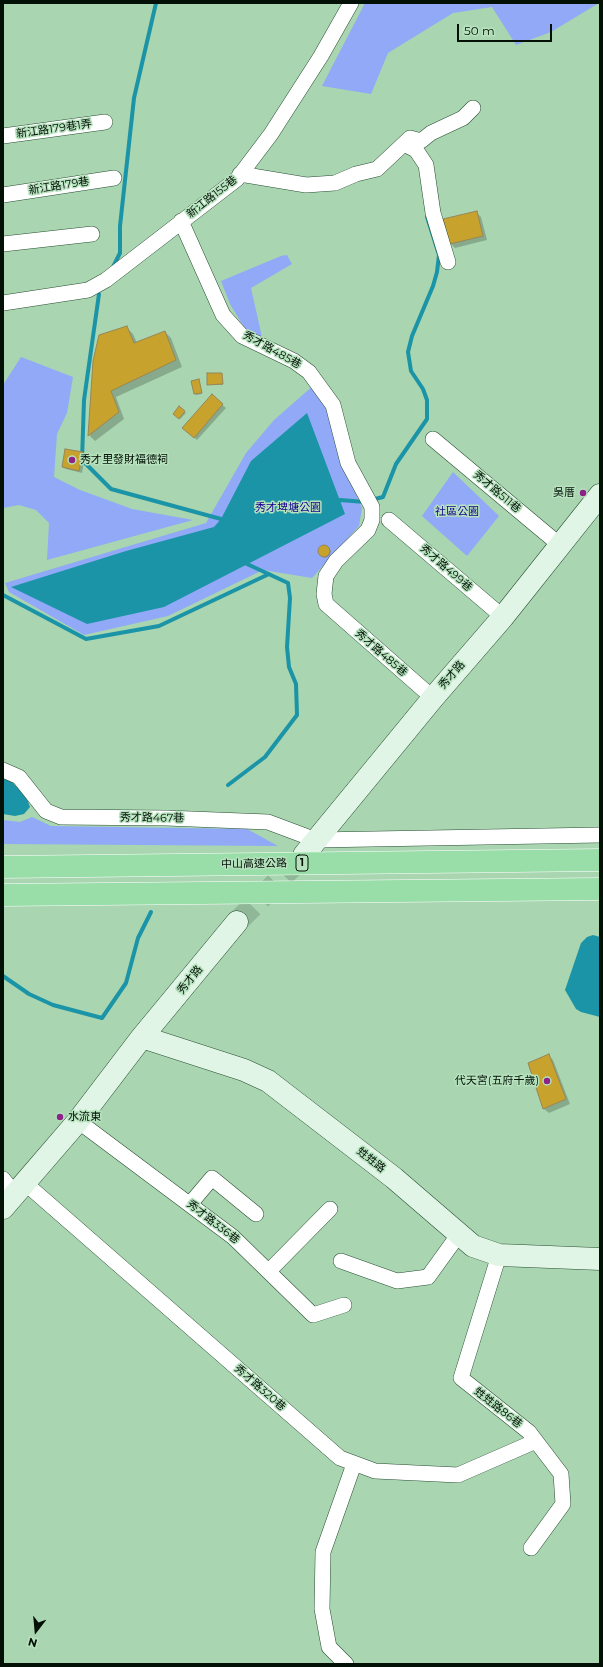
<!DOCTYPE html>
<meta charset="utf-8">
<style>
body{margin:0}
#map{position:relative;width:603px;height:1667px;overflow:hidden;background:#a9d5b1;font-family:Montserrat,sans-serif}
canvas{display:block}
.frame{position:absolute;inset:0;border:4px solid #031005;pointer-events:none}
.north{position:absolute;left:16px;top:1611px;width:40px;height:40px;-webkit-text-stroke:3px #b6e2be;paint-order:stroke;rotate:196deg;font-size:11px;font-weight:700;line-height:16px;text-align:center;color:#031005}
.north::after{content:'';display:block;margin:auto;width:14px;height:18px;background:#031005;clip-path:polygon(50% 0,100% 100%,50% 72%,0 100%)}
.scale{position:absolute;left:457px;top:24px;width:95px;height:18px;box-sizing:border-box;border:2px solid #031005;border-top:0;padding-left:5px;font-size:12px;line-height:14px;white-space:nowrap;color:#031005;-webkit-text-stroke:3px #b6e2be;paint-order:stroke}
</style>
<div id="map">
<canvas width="603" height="1667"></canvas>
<div class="frame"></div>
<div class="north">N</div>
<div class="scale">50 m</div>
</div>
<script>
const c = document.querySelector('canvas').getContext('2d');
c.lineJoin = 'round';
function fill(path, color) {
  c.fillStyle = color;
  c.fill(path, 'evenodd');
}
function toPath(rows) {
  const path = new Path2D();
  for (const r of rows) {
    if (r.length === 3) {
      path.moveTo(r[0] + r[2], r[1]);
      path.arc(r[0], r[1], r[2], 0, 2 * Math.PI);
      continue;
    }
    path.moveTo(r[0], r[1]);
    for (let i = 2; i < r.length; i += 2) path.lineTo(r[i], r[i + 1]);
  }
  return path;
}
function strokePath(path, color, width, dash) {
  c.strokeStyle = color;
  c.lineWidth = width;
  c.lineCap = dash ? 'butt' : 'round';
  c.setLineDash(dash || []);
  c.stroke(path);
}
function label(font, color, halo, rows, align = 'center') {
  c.font = font + ' Montserrat,"Noto Sans TC",sans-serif';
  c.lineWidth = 3;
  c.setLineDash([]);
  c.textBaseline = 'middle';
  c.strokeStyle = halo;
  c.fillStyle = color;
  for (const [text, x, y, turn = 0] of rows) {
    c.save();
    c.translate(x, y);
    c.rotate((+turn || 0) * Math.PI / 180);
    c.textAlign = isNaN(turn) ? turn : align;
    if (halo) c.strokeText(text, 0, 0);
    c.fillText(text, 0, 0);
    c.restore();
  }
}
fill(toPath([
 [365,3,599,3,551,32,516,45,492,7,453,13,388,53,371,94,322,86],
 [287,255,292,264,251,288,262,337,245,329,230,304,221,281,281,256],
 [21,357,73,377,67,413,57,434,54,477,80,490,132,509,193,520,47,560,49,523,36,510,19,505,3,508,3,385],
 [314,385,326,402,343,465,362,508,359,526,312,578,263,570,168,616,84,635,9,592,5,583,206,523,246,453,274,420],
 [453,472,499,516,467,556,422,516],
 [32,817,51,826,247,829,278,846,3,844,3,820,20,822]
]), '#91a9f7');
fill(toPath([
 [307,413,345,514,164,607,87,624,11,587,126,551,214,527,221,519,251,461],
 [3,777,8,778,26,796,30,807,24,814,15,816,3,814],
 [593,935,600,937,600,1017,581,1012,576,1009,565,990,581,943,587,937]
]), '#1a94a6');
fill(toPath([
 [476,212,481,217,487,240,455,248,451,244],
 [127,328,133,334,137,343,165,332,171,338,182,367,116,397,124,419,95,441,90,436,94,361],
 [222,374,223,385,208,384],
 [199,380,202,394,196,395,195,394],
 [212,396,226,408,197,440,186,431],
 [180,407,186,413,180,419,174,414],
 [82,453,85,456,82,473,66,469,63,467],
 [325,552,5.5],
 [548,1055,553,1060,570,1104,549,1113,544,1109,530,1064]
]), '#0003');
strokePath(toPath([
 [113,267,120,253,120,226,134,98,156,3],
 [99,294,84,400,82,460,111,489,221,519,223,523],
 [371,500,383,497,396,464,427,419,427,400,423,389,411,371,408,352,412,336,433,286,437,272,439,255,427,217],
 [336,502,340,500,365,502],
 [3,595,86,639,159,626,269,574],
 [228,785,265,757,297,715,296,684,289,667,287,647,290,598,288,583,247,564,246,561],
 [3,976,29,994,53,1005,102,1018,126,983,138,938,151,912]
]), '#1a94a6', 4);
const building = toPath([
 [477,211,483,236,450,244,443,219,477,211],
 [127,326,134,343,165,331,176,360,111,391,119,412,88,436,93,361,99,335,127,326],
 [207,373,222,373,223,384,207,385,207,373],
 [199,379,202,393,194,394,191,381,199,379],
 [212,394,223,404,194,438,182,428,212,394],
 [179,406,185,411,179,419,173,414,179,406],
 [65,449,83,452,79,471,62,467,65,449],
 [324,551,6],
 [549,1054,566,1099,543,1109,528,1063,549,1054]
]);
fill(building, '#c7a22c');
strokePath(building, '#968658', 1);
strokePath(toPath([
 [237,922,304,855]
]), '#90b797', 22, [22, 11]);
const street = toPath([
 [3,136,105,122],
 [404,144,416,150,426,165,433,213,448,262],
 [240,174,306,185,335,183,356,174,377,169,410,138,421,141,431,133,463,118,473,108],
 [3,195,114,178],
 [181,221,223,315,242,336,294,361,309,372,333,405,348,463,372,507,372,520,368,530,336,561,326,576,324,594,326,604,433,698],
 [3,244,92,234],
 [3,303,88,290,106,280,237,179,271,134,321,56,351,3],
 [433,439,561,546],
 [389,520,503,617],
 [3,770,19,777,46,811,61,817,166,818,268,822,316,840,600,835],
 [78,1121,233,1237,313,1315,344,1305],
 [3,1179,16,1195],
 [25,1183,340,1458,375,1471,458,1475,536,1441],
 [190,1204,212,1178,256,1214],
 [499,1255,461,1378,529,1432,561,1474,563,1504,531,1548],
 [341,1261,397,1281,428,1277,459,1234],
 [269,1271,330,1209],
 [346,1664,329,1647,322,1609,323,1552,354,1464]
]);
const secondary = toPath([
 [304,855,433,698,503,617,600,495],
 [142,1037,244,1070,268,1081,394,1178,473,1246,499,1255,600,1259],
 [3,1208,78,1121,142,1037,237,922]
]);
const highway = toPath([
 [3,867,600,860],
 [3,895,600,889]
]);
strokePath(street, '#284f32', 16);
strokePath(secondary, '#284f32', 23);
strokePath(highway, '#fff', 23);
strokePath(street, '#fff', 15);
strokePath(secondary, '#e0f5e5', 22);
strokePath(highway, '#99dea8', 22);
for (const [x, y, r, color] of [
 [72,460,4,"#8d2287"],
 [583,493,4,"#8d2287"],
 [547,1081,4,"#8d2287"],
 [60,1117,4,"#8d2287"]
]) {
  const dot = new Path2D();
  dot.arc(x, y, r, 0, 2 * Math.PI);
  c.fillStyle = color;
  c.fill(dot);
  strokePath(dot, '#b6e2be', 1.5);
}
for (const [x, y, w] of [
 [302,863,12]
]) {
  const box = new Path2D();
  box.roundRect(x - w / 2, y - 8, w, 16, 3);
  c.fillStyle = '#b6e2be';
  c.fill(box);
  strokePath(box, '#031005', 1);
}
label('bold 10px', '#031005', null, [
 ["1",302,863]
]);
label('11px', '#031005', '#b6e2be', [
 ["新江路179巷1弄",54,129,-8],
 ["新江路179巷",59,186,-9],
 ["新江路155巷",212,197,-38],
 ["秀才路485巷",272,350,29],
 ["秀才路511巷",497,492,40],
 ["秀才路499巷",446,568,41],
 ["秀才路485巷",381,653,41],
 ["秀才路",452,675,-49],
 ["秀才路467巷",152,818,1],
 ["中山高速公路",254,864,-1],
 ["秀才路",190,980,-51],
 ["甡甡路",371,1160,38],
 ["秀才路336巷",213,1222,38],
 ["秀才路320巷",260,1388,41],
 ["甡甡路86巷",498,1408,38]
]);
label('11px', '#031005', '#b6e2be', [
 ["秀才里發財福德祠",80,460],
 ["吳厝",575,493,"right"],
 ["代天宮(五府千歲)",539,1081,"right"],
 ["水流東",68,1117]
], 'left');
label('11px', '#17008f', '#b6e2be', [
 ["秀才埤塘公園",288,508],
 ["社區公園",457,512]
]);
</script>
